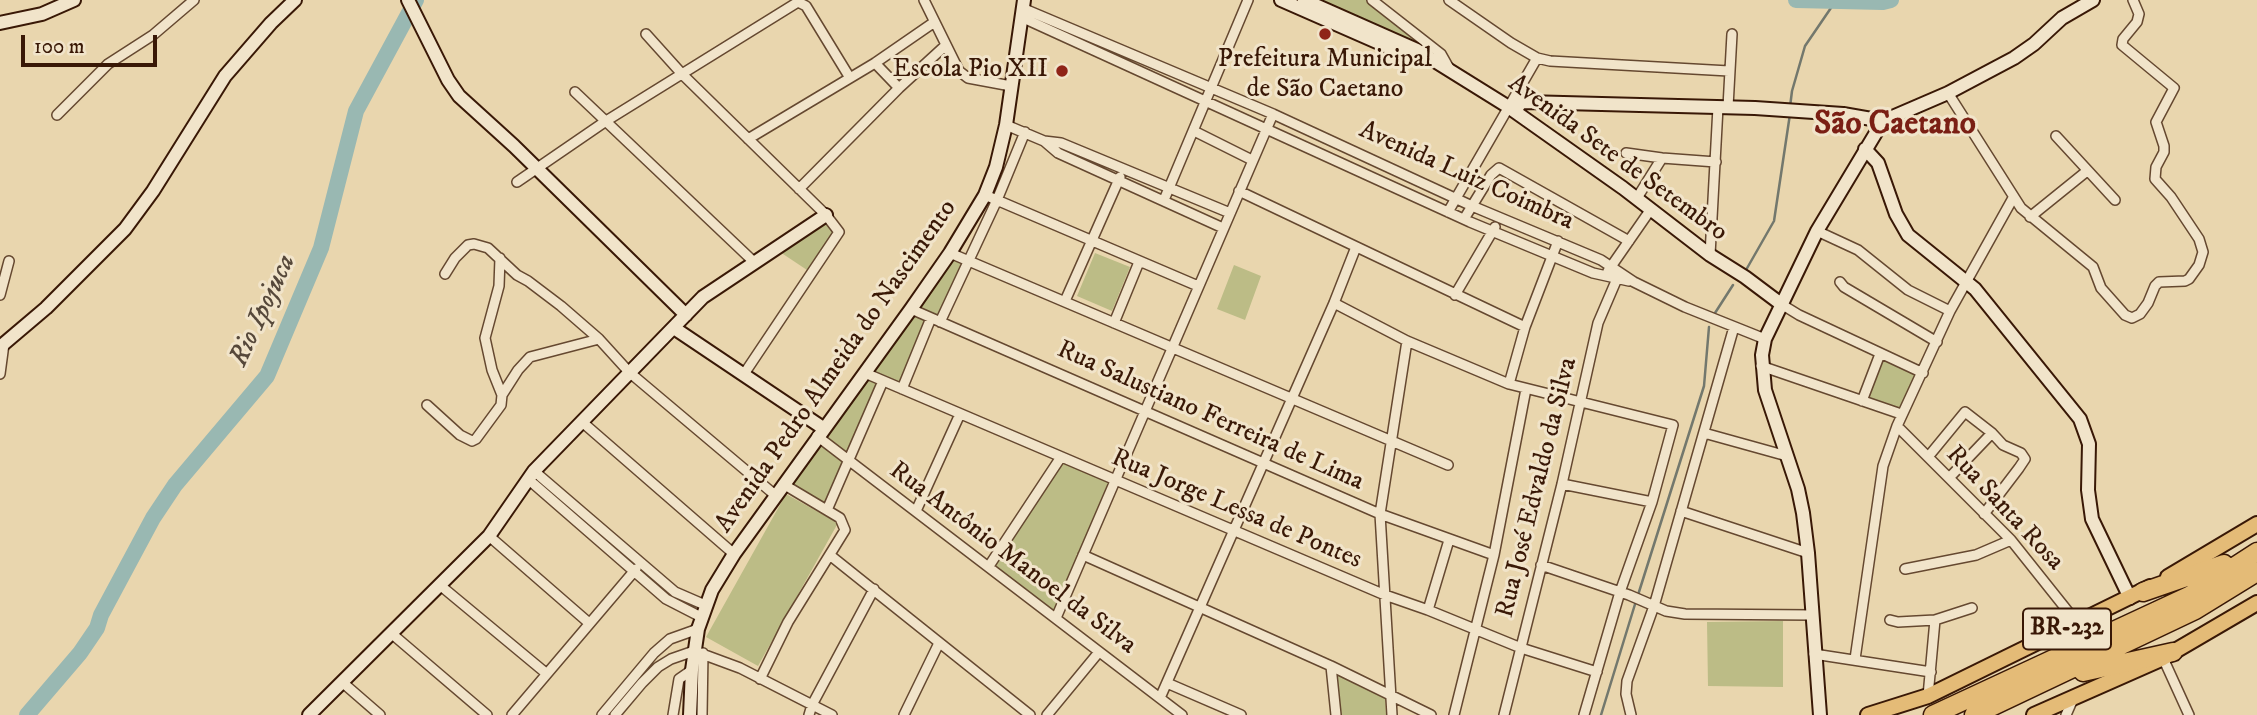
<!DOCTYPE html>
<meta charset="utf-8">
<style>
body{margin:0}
#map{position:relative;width:2257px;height:715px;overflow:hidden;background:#e9d6ae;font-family:"IM FELL DW Pica",serif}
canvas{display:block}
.scale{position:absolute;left:21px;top:35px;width:136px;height:32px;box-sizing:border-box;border:4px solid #391806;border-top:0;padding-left:9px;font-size:21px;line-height:24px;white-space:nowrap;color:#391806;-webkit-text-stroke:5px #f1e4ca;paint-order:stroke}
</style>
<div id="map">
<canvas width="2257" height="715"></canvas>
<div class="scale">100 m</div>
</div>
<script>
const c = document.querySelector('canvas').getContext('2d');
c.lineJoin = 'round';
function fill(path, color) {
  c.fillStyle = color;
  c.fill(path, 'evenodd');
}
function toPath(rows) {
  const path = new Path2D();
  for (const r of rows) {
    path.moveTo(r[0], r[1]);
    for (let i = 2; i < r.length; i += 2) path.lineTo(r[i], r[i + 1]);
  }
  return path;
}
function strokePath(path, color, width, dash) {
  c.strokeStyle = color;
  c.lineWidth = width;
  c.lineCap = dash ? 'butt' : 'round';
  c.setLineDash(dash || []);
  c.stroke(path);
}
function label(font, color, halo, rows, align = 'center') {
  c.font = font + ' "IM FELL DW Pica",serif';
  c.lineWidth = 6;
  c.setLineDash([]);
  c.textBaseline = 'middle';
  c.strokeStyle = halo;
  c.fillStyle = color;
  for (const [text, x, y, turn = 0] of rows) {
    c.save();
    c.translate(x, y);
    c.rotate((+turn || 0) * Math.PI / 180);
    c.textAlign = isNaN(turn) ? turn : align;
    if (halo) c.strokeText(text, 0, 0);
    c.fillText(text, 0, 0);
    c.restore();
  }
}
fill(toPath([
 [1315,0,1375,0,1436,48,1430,59],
 [831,218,842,229,813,274,777,250],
 [948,250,969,259,942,321,934,317,900,388,885,381,827,510,783,484],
 [1095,253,1130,267,1112,311,1077,296],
 [1234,265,1261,276,1245,320,1217,309],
 [1882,356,1919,374,1901,412,1867,400],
 [1061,457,1115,481,1056,618,989,566],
 [786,494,838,523,758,666,706,637],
 [1783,621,1783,687,1708,686,1707,622],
 [1337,674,1385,695,1386,715,1341,715]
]), '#bcbc86');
strokePath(toPath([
 [1790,107,1792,91,1805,46,1835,2],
 [1746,270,1774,221,1790,114],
 [1715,313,1733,285],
 [1638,595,1704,386,1709,327],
 [1601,715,1636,601]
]), '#73786d', 2.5);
strokePath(toPath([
 [1796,0,1883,2,1891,0],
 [27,715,80,653,97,628,101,615,153,518,175,485,267,376,321,248,356,111,416,0]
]), '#99b8b2', 16);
const street = toPath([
 [924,0,959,71,968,78,1011,86],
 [1372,0,1441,54,1450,70],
 [1449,0,1511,43,1537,58,1550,61,1729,71],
 [1022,8,1273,114,1472,206,1601,260,1634,282,1685,307,1765,339],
 [1021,17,1470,222,1593,273,1629,281],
 [646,34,682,74,826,215,839,232,744,374],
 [875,63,899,88],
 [575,92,754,262],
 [1948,93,2021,208,2093,267,2101,288,2125,315,2132,318,2140,314,2148,303,2155,286,2159,282,2185,281,2189,279,2199,265,2203,252,2199,239,2171,197,2155,179,2156,167,2164,152,2164,146,2156,122,2174,88,2122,45,2123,39,2137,22,2139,14,2133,0],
 [1728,107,1732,34],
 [57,115,108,64,153,35,194,0],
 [1006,125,1044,141,1058,153,1223,228],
 [1194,131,1252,160],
 [2056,136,2115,200],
 [748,139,875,63,933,23],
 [1044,141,1061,143,1230,213],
 [1626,153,1662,158,1716,162],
 [517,182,606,121,798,2,806,6,850,78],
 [799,189,899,88,946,45],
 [1239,191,1525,327],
 [985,195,1198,286],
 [1637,198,1662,158],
 [1164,200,1248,0],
 [1448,212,1537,58],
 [2030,217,2087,171],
 [1464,219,1491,175,1499,168,1629,241],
 [1817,231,1858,250,1908,290,1950,311],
 [950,253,1448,465],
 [1710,255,1718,107],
 [1608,271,1651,209],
 [445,274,455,258,468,245,474,244,488,248,517,275,528,281,561,306,599,339,629,372,775,495],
 [1840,282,1844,287,1937,342],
 [0,295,9,261],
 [1455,295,1495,227],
 [1065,301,1120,177],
 [1334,303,1407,341,1509,384,1673,425,1652,502,1620,592,1584,715],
 [1781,304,1799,315,1923,373],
 [911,309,1380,514,1494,555],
 [940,322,997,200,1025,132],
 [1114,323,1139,262],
 [1761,366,1901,414],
 [865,373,1385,595,1428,610,1521,648,1597,672],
 [0,374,4,344],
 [1509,384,1525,327,1558,241],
 [902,389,931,318],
 [502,395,518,370,530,357,599,339],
 [1862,401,1880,354],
 [427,405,460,435,472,441,476,439,501,405,502,395,492,370,485,338,499,286,500,258],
 [581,421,734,554],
 [1897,426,2011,540,2078,624],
 [1704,433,1787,456],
 [817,436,1182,715],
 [1928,457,1965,412,1992,433,2003,445,2021,453,2025,459,2019,468,1984,514],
 [534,471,675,592,705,605],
 [1949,478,1992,433],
 [528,479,666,599,701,617],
 [1562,484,1652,502],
 [827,510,883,381],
 [916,511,960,414],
 [1681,511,1808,553],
 [489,536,589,623],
 [1083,555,1331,666,1431,715],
 [831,556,1030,715],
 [1541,565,1629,595,1666,611,1685,614,1812,615],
 [989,566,1061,457],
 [1905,569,1976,555,2011,540],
 [441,586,547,674],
 [1428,610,1449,540],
 [1056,618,1273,114],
 [1890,620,1898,622,1935,620,1972,608],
 [391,633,487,715],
 [1814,654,1931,672],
 [2163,658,2189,715],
 [1855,659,1883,466,1897,426,1950,311,2013,198],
 [1331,666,1336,715],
 [760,679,788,622,845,530,840,518,783,484],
 [342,682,380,715],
 [1167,683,1241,715],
 [1928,696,1935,620],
 [1160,698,1334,303,1356,247],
 [512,715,636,569],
 [602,715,654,653,670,639,698,629],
 [615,715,642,683,658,667,671,659,694,651,740,668,832,715],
 [673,715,679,679,692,670],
 [702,715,703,653],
 [809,715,812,705,874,589],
 [904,715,939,643],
 [1047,715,1099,652],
 [1392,715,1380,514,1407,341],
 [1454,715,1494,555,1526,389],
 [1504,715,1562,484,1598,323,1619,274],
 [1631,715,1626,694,1627,681,1654,606,1734,327],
 [2066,715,2073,699]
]);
const secondary = toPath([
 [408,0,448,80,459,96,514,146,686,315],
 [1281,0,1411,57],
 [1304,0,1417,50,1507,106,1623,188,1710,255,1745,277,1781,304],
 [0,23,42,14,74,0],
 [1514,111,1521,103,1525,102,1755,108,1843,114,1883,121],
 [1883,121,1948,93,2014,58,2034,44,2062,18,2093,0],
 [1865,149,1878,163,1896,214,1908,235,1975,289,2080,419,2089,444,2088,490,2092,519,2130,598],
 [674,328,823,428],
 [0,347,46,308,125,229,153,191,225,76,271,23,295,0],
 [309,715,489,536,534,471,703,297,826,215],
 [690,715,692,670,698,629,712,590,734,554,911,309,950,253,985,195,996,167,1006,125,1024,0],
 [1820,715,1808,553,1803,513,1798,489,1765,390,1762,355,1765,339,1817,231,1883,121]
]);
const primary = toPath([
 [2168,577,2257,524],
 [1868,715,1928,696,2150,587],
 [2034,715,2163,658,2257,603]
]);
const highway = toPath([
 [2143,592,2224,564],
 [2083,672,2173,652],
 [1933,715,2189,596,2257,552],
 [1974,715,2195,610,2257,572]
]);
strokePath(street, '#654830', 12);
strokePath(secondary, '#391806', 16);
strokePath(primary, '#391806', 18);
strokePath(highway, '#391806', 21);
strokePath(street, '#f1e4ca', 9);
strokePath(secondary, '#f1e4ca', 12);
strokePath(primary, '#e4bb77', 14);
strokePath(highway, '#e4bb77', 18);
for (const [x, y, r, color] of [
 [1325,34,7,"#8f2418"],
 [1062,71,7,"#8f2418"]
]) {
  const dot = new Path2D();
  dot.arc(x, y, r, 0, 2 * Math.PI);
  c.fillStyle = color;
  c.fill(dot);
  strokePath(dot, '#f1e4ca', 2.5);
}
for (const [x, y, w] of [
 [2067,629,88]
]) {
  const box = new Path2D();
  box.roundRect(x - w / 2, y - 20.5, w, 41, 5);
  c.fillStyle = '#f1e4ca';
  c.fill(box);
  strokePath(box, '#391806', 2);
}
label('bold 24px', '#391806', null, [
 ["BR-232",2067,629]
]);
label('26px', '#391806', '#f1e4ca', [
 ["Prefeitura Municipal",1325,61],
 ["de São Caetano",1325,91],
 ["Escola Pio XII",1048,71,"right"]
]);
label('26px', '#391806', '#f1e4ca', [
 ["Avenida Sete de Setembro",1617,159,36],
 ["Avenida Luiz Coimbra",1466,177,24],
 ["Avenida Pedro Almeida do Nascimento",837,367,-55],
 ["Rua Salustiano Ferreira de Lima",1210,417,24],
 ["Rua José Edvaldo da Silva",1538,488,-76],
 ["Rua Santa Rosa",2004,509,47],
 ["Rua Jorge Lessa de Pontes",1236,510,23],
 ["Rua Antônio Manoel da Silva",1012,559,37]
]);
label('italic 28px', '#56483a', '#f1e4ca', [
 ["Rio Ipojuca",264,311,-65]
]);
label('bold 33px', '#7a1f14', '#f1e4ca', [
 ["São Caetano",1895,126]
]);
</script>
